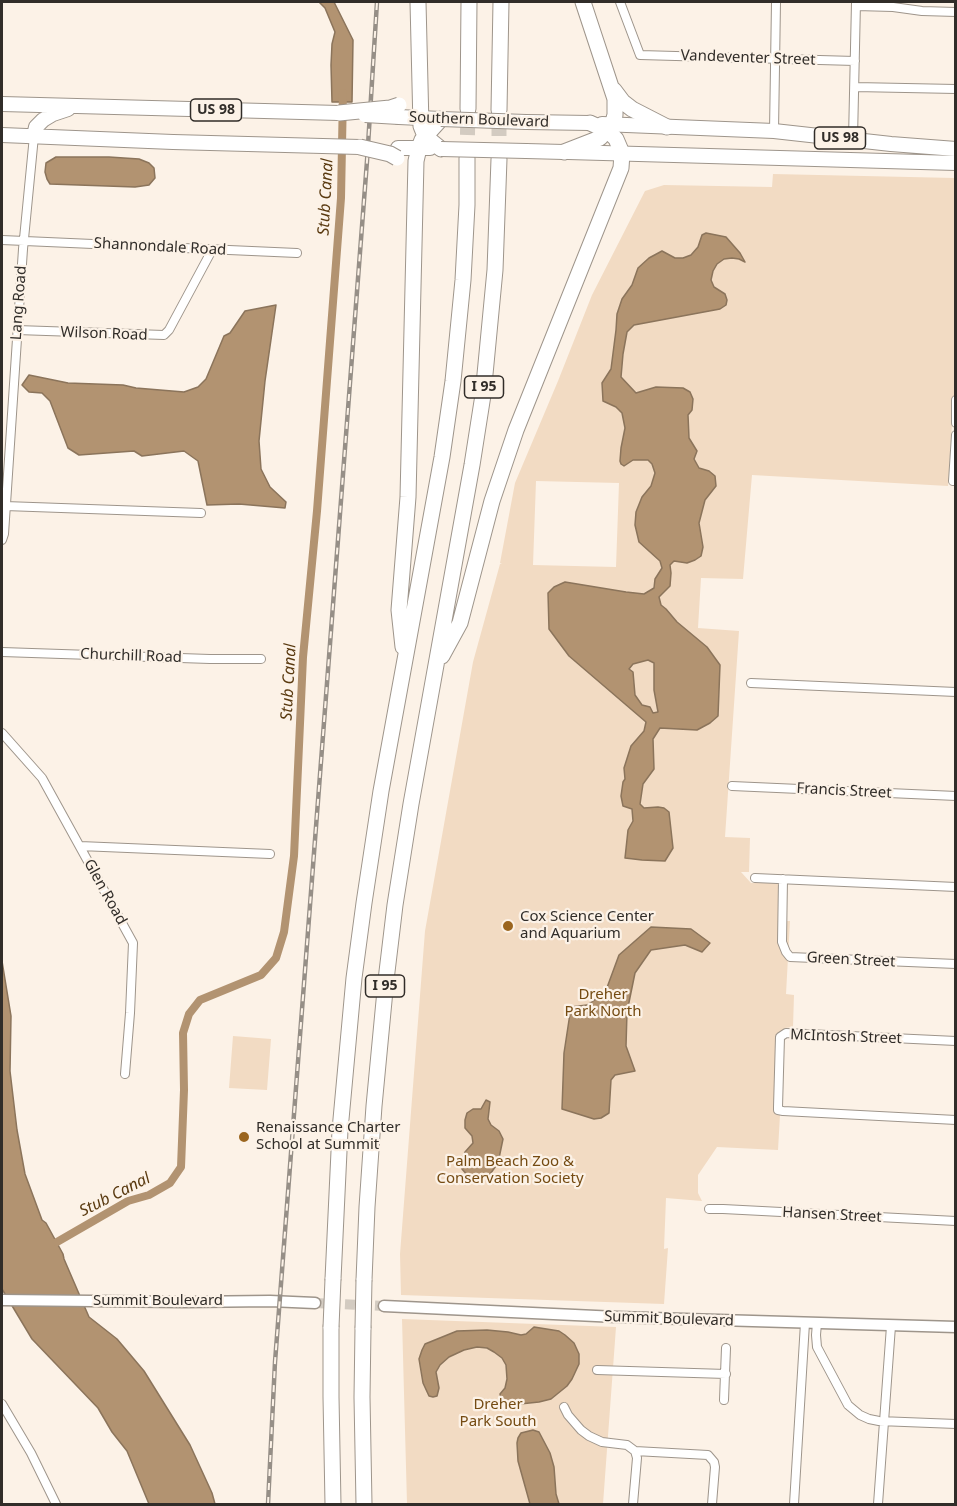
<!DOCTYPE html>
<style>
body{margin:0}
#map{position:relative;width:957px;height:1506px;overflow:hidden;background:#fcf2e7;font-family:"Noto Sans",sans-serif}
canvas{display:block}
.frame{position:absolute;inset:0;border:3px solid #312d29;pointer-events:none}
</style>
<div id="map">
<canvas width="957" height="1506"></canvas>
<div class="frame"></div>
</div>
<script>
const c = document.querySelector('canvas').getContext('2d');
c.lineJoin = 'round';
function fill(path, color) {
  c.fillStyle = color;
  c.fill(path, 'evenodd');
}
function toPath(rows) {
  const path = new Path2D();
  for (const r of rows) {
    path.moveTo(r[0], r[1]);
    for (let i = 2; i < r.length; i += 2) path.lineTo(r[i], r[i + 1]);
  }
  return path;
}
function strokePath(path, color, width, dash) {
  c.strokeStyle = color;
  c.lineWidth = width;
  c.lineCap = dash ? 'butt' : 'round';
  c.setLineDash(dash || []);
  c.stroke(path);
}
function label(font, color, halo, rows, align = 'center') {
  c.font = font + ' "Noto Sans",sans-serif';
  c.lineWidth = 4.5;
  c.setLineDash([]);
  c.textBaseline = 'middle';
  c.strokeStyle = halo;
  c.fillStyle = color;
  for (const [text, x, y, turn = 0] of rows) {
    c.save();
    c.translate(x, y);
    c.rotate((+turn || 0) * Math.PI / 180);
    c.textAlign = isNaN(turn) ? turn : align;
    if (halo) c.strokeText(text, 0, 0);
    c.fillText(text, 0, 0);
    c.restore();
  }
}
fill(toPath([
 [773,174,955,178,956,394,954,395,948,486,752,475,743,579,701,578,698,628,739,631,725,837,750,838,749,872,741,872,751,883,786,883,786,921,790,921,786,994,794,995,793,1027,785,1028,778,1150,717,1147,698,1175,698,1193,702,1201,666,1198,664,1249,668,1248,664,1304,401,1295,400,1254,425,931,473,662,500,564,502,564,500,563,515,483,558,381,592,295,645,191,664,185,772,187],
 [536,481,619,483,616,567,533,565],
 [233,1036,271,1039,267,1090,229,1088],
 [402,1319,616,1327,603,1504,407,1504]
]), '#f2dbc3');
const water = toPath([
 [319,2,334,2,353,40,352,102,332,102,331,65,332,44,335,32,325,8,319,2],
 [56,157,109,157,139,159,149,163,154,168,155,178,149,185,135,187,50,184,47,179,45,172,46,163,56,157],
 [706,233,726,237,740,253,745,262,739,259,732,258,724,259,717,264,713,271,711,280,714,287,725,294,727,300,726,305,720,309,634,325,627,332,623,354,621,377,636,393,656,387,683,388,690,392,693,399,692,410,688,415,689,438,697,451,694,459,699,468,709,471,715,476,716,486,705,500,699,523,703,547,701,556,695,560,687,563,674,561,670,565,671,573,670,586,659,597,661,605,666,609,677,622,707,647,720,665,718,716,710,723,697,730,660,728,653,739,654,769,643,784,640,804,644,808,658,807,664,808,669,812,673,848,665,861,642,860,625,858,628,830,633,821,632,809,623,806,621,796,623,782,625,779,624,768,631,746,644,731,646,722,569,656,549,629,548,593,554,587,565,582,626,592,644,594,654,588,655,579,662,568,660,561,639,542,635,525,636,512,642,497,651,486,655,473,652,464,648,460,633,460,624,466,621,464,620,461,621,448,625,428,622,413,616,407,603,401,602,383,611,369,616,330,617,314,622,299,632,285,638,268,649,258,662,251,675,258,683,258,691,255,698,247,702,235,706,233],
 [648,660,654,663,654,690,658,712,653,713,650,707,642,705,635,695,633,672,629,669,633,664,648,660],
 [276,305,265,381,259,441,261,469,270,487,286,502,285,508,239,504,207,505,198,461,184,451,142,456,134,451,79,455,68,448,50,401,42,393,29,392,22,385,29,375,68,383,123,385,136,388,184,392,198,387,206,379,224,336,230,333,245,311,276,305],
 [651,927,691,929,710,943,702,952,685,945,651,950,635,973,627,1012,626,1046,635,1071,615,1075,611,1080,609,1113,601,1118,594,1119,562,1109,564,1053,571,1007,587,1005,605,993,619,955,651,927],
 [2,961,11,1016,10,1071,17,1130,25,1174,42,1220,46,1223,63,1254,64,1259,89,1317,117,1339,144,1371,190,1445,212,1493,215,1504,149,1504,127,1451,112,1432,98,1408,32,1339,2,1289,2,961],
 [486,1100,490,1102,488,1119,491,1125,499,1131,503,1139,498,1163,488,1177,477,1179,468,1176,462,1169,462,1160,465,1152,473,1143,472,1136,465,1128,465,1120,467,1113,473,1109,481,1109,486,1100],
 [534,1327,559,1331,565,1335,574,1343,579,1354,579,1364,572,1379,567,1386,551,1399,539,1402,520,1404,504,1401,501,1398,500,1394,505,1388,507,1379,506,1365,502,1358,494,1352,487,1348,477,1347,464,1350,449,1357,440,1365,436,1372,439,1388,437,1396,433,1397,429,1396,423,1383,419,1359,422,1350,425,1344,457,1331,487,1330,508,1332,521,1335,526,1334,534,1327],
 [533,1430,539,1432,550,1453,554,1467,556,1494,559,1504,530,1504,518,1461,517,1443,518,1438,521,1433,533,1430]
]);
fill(water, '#b29371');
strokePath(water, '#8b745b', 1.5);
strokePath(toPath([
 [57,1242,128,1201,149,1195,170,1183,181,1167,184,1090,183,1033,189,1014,200,1000,261,975,276,958,284,932,294,856,303,657,317,511,341,198,343,93]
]), '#b29371', 8);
strokePath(toPath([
 [315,1303,384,1306]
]), '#d3cbc1', 10, [10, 5]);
strokePath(toPath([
 [467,158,468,109],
 [499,159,499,110]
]), '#d3cbc1', 15, [15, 8]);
const minor = toPath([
 [620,2,640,55,855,61],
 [856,6,893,7,922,11,956,12],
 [855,87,956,89],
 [774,131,776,2],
 [853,139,856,2],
 [2,240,297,253],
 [17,330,164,335,169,330,212,250],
 [956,400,956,423],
 [956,435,953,481,956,481],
 [5,506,201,513],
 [2,540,4,534,23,249,34,136],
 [2,652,210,659,261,659],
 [751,683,956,692],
 [2,733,42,778,133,943,130,1013,125,1074],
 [732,786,956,796],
 [80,846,270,854],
 [755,878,956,887],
 [783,879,782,942,786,952,790,957,956,964],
 [956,1041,786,1033,780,1037,778,1107,778,1110,783,1111,956,1120],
 [709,1209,723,1209,956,1221],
 [817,1323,816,1335,817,1347,848,1405,860,1415,869,1419,879,1421,956,1424],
 [597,1370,726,1374],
 [724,1400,726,1348],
 [2,1404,31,1453,56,1504],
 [564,1407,568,1415,581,1430,589,1436,602,1442,627,1445,635,1451,708,1455,714,1462,715,1467,712,1504],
 [633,1504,637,1458,635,1451],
 [794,1504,805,1323],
 [878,1504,891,1326]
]);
const tertiary = toPath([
 [2,1300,184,1302,270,1301,315,1303],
 [384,1306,617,1317,956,1327]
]);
const primary = toPath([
 [602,124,774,131,891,144,956,149],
 [568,152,956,163]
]);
const trunk = toPath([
 [2,104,339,113],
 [399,117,441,119],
 [526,122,590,123],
 [2,135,173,142,360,147],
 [34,136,36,127,43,120,53,114,68,109],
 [398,148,430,148],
 [526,151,564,152]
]);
const motorway = toPath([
 [418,2,421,126,425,136,441,149],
 [614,90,623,102,632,109,667,127],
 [468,109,469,2],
 [499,110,501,2],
 [564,152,600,138,612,125,615,115,615,99,583,2],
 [403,647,399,610,408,497,416,161,419,148,422,140,441,119],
 [442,656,460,623,492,501,516,430,621,168,622,153,616,139,608,131,590,123],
 [333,1279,340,1130,354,978,364,903,381,791,442,457,453,381,463,280,467,205,467,158],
 [364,1280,367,1207,374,1106,386,980,395,905,411,804,472,465,483,395,495,270,499,159],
 [331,1327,331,1397,333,1504],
 [363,1328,362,1397,364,1504]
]);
strokePath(minor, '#9e958b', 10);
strokePath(tertiary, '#9e958b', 13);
strokePath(primary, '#9e958b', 16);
strokePath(trunk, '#9e958b', 16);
strokePath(motorway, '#9e958b', 17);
strokePath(minor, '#fff', 8);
strokePath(tertiary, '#fff', 10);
strokePath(primary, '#fff', 14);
strokePath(trunk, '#fff', 14);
strokePath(motorway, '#fff', 15);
const rail = toPath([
 [268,1504,275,1362,367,161,377,2]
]);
strokePath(rail, '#968f87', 4.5);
strokePath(rail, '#fcf2e7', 2, [7]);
const trunkBridge = toPath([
 [365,115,399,117],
 [441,119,526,122],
 [441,149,526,151]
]);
const motorwayBridge = toPath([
 [339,113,390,108,399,105],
 [360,147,390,154,397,158],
 [331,1327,333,1279],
 [363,1328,364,1280]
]);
strokePath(trunkBridge, '#9e958b', 16, []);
strokePath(motorwayBridge, '#9e958b', 17, []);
strokePath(trunkBridge, '#fff', 14);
strokePath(motorwayBridge, '#fff', 15);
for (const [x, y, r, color] of [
 [508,926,6,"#9b651e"],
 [244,1137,6,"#9b651e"]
]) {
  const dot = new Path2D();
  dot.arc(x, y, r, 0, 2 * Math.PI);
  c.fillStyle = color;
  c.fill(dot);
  strokePath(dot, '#fcf2e7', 2);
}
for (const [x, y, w] of [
 [216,110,51],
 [840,138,51],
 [484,387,39],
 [385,986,39]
]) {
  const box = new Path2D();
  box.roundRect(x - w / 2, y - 11, w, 22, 4.5);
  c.fillStyle = '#fcf2e7';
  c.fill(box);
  strokePath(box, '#312d29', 1.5);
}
label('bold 14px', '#312d29', null, [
 ["US 98",216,110],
 ["US 98",840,138],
 ["I 95",484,387],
 ["I 95",385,986]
]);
label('15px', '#312d29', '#fcf2e7', [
 ["Vandeventer Street",748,58,2],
 ["Southern Boulevard",479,120,2],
 ["Shannondale Road",160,247,3],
 ["Lang Road",19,303,-86],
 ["Wilson Road",104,334,2],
 ["Churchill Road",131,656,2],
 ["Francis Street",844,791,3],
 ["Glen Road",105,892,61],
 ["Green Street",851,960,3],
 ["McIntosh Street",846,1037,2],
 ["Hansen Street",832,1215,3],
 ["Summit Boulevard",158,1301],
 ["Summit Boulevard",669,1319,2]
]);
label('15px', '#312d29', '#fcf2e7', [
 ["Cox Science Center",520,917],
 ["and Aquarium",520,934],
 ["Renaissance Charter",256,1128],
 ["School at Summit",256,1145]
], 'left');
label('15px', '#754b12', '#fcf2e7', [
 ["Dreher",603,995],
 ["Park North",603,1012],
 ["Palm Beach Zoo &",510,1162],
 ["Conservation Society",510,1179],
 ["Dreher",498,1405],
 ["Park South",498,1422]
]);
label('italic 16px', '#59390f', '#fcf2e7', [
 ["Stub Canal",326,197,-87],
 ["Stub Canal",289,682,-87],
 ["Stub Canal",115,1195,-27]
]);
</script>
